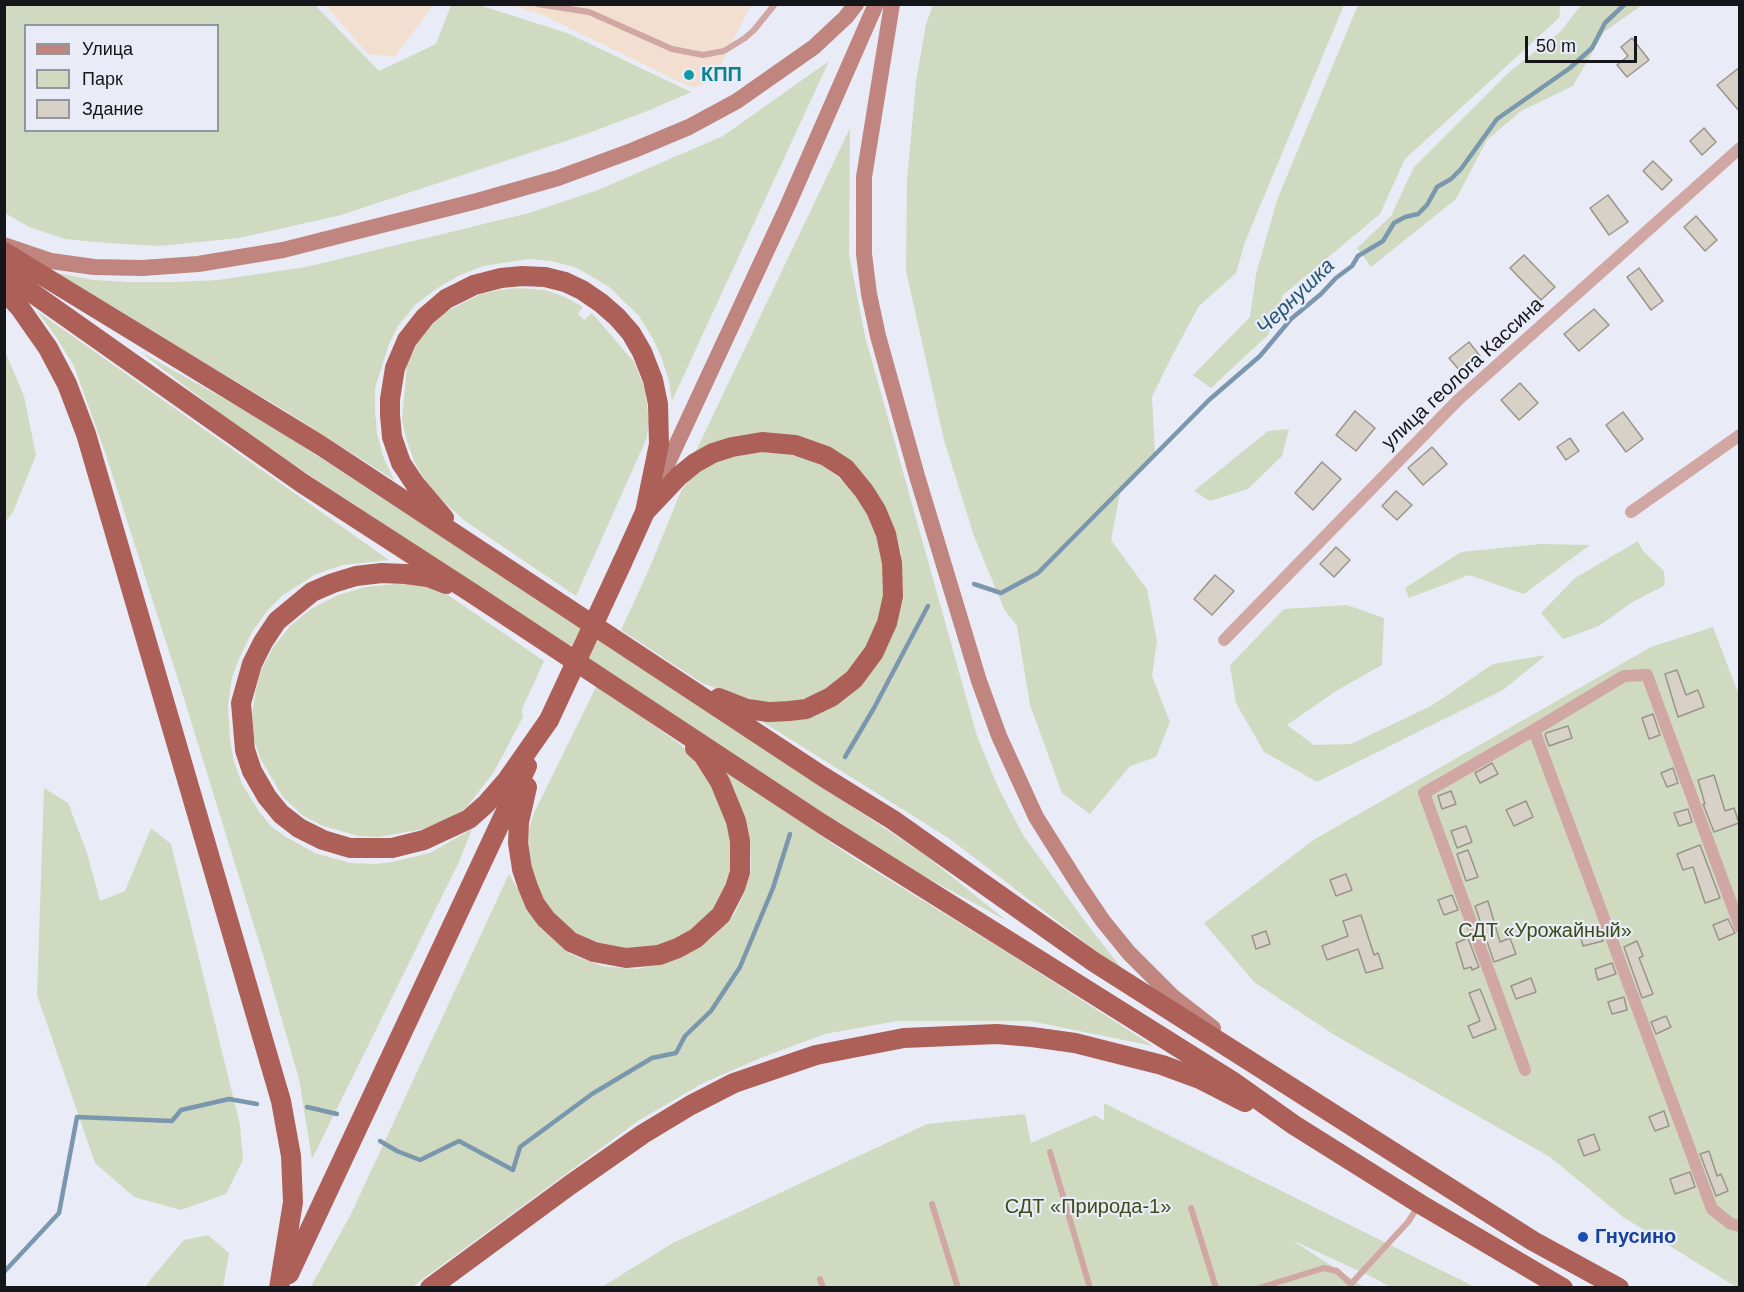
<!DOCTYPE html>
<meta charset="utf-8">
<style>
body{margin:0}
#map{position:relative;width:1744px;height:1292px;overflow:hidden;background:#e9ecf7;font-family:Arial,sans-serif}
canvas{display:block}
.frame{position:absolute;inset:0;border:6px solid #151619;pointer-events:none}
.legend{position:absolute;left:24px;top:24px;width:195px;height:108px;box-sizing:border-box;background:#e9ecf7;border:2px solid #94969e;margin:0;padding:8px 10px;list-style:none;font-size:18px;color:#151619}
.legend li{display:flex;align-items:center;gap:12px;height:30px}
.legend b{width:30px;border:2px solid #94969e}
.scale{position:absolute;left:1525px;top:36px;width:112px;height:27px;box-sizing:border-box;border:3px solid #151619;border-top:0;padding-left:8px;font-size:18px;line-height:21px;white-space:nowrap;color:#151619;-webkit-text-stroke:4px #e9ecf7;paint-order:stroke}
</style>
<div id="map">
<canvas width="1744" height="1292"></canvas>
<div class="frame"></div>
<ul class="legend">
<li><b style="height:8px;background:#bf857e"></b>Улица</li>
<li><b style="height:16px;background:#d0dac0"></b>Парк</li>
<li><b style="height:16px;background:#d8d1c8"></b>Здание</li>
</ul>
<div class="scale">50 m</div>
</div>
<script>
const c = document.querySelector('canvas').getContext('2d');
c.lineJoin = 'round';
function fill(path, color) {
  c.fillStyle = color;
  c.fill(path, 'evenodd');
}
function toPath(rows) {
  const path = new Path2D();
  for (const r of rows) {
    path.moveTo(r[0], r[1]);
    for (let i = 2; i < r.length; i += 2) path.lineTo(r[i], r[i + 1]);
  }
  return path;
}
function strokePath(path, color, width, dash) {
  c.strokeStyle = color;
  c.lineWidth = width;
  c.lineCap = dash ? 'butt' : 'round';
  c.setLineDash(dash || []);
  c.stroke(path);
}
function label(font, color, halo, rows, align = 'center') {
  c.font = font + ' Arial,sans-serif';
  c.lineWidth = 4.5;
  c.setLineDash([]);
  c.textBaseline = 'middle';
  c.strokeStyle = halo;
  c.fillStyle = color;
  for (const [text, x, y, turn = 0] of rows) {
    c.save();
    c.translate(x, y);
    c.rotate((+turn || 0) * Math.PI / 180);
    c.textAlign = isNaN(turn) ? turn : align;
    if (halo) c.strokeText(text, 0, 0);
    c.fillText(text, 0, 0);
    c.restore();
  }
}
fill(toPath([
 [325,5,433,5,395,57,368,54],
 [510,5,751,5,713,80,704,85,693,87,682,83,541,14]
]), '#f2dfcf');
fill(toPath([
 [4,5,315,5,379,71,436,44,451,5,479,5,567,33,691,92,650,110,578,137,341,215,239,238,159,246,106,243,65,239,29,227,5,213],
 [26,26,218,26,218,130,26,130],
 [933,5,1344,5,1245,242,1236,273,1199,306,1173,354,1152,397,1155,453,1121,488,1111,540,1147,589,1157,641,1152,676,1170,722,1156,757,1130,766,1090,814,1062,793,1030,705,1017,626,1004,609,974,536,944,440,906,271,907,180,916,81,926,24],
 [1358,5,1561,5,1559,18,1405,159,1380,214,1283,295,1268,335,1211,388,1193,375,1250,317,1256,274,1277,200],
 [1581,5,1642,5,1604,32,1573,86,1521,111,1487,140,1456,199,1371,267,1357,248,1391,216,1414,167,1508,73,1561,31],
 [829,61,672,401,669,381,661,356,653,339,639,316,608,286,577,268,551,261,529,259,483,266,458,276,436,289,416,304,398,326,389,344,375,388,375,410,377,433,383,456,394,480,279,407,52,272,94,280,129,282,176,282,218,280,306,267,529,213,598,190,723,136],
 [850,128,849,255,865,336,977,736,998,787,1023,835,1084,920,1126,974,950,839,758,719,870,673,884,653,895,627,902,593,901,552,894,531,844,458,720,443,696,451],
 [518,288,545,290,563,296,583,307,578,314,584,320,592,313,634,362,645,389,649,422,646,440,576,596,465,521,444,502,426,482,415,463,407,442,402,420,407,366,418,342,431,326,445,312,481,294,500,290],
 [37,311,389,560,343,565,316,574,283,595,267,611,252,632,239,659,232,677,228,705,230,739,234,762,242,784,260,813,272,827,286,837,315,853,350,863,376,864,392,862,430,853,472,829,459,862,312,1159,299,1079,263,955,182,692,106,455,74,366,55,335],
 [5,351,24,396,36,455,13,512,5,522],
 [139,351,267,423,694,701,926,856,1007,921,922,875,820,813,249,435],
 [1289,429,1282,456,1248,489,1210,501,1194,491,1268,431],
 [765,451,785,452,800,456,824,467,845,482,855,493,870,518,879,545,884,575,885,597,880,617,864,653,844,675,819,693,801,699,782,702,747,700,702,683,621,630,647,574,681,491,692,476,705,465,725,456],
 [1638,541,1643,551,1664,571,1665,585,1631,603,1599,626,1563,639,1541,613,1575,578],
 [1541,544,1590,545,1524,594,1469,575,1409,598,1405,588,1461,552],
 [396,584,422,585,448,595,544,661,522,709,523,717,494,772,466,808,453,816,424,829,378,837,359,836,323,826,302,815,283,797,260,758,254,739,252,715,256,689,261,670,274,646,291,625,311,609,338,595,365,587],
 [1347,605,1384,618,1382,665,1336,691,1287,725,1314,745,1351,744,1431,706,1493,664,1546,655,1503,690,1317,782,1264,752,1236,703,1230,665,1284,609],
 [1713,627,1740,698,1739,1287,1736,1287,1623,1217,1550,1157,1336,1036,1254,982,1204,923,1315,839,1651,647],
 [597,685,681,745,696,761,708,778,732,831,731,877,714,911,679,938,656,946,626,949,586,940,565,926,545,903,534,880,528,848,528,832,534,813],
 [719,766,852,857,1010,954,1153,1046,1030,1021,897,1021,825,1034,763,1057,703,1083,638,1121,412,1287,310,1288,351,1214,509,874,540,927,570,954,602,966,636,969,658,965,681,958,708,941,734,915,744,893,751,869,750,845],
 [44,788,68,803,87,853,100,901,125,891,151,828,171,844,240,1125,243,1160,226,1194,181,1210,134,1197,95,1163,37,995],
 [1104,1103,1475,1287,1390,1287,1374,1278,1292,1240,1364,1287,600,1288,673,1243,927,1124,1025,1114,1031,1143,1095,1115,1104,1121],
 [208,1235,229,1253,223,1287,146,1287,150,1280,184,1240]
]), '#d0dac0');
strokePath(toPath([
 [974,584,1001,593,1038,573,1209,400,1260,356,1291,319,1321,294,1336,278,1352,266,1358,256,1383,241,1394,223,1405,217,1418,214,1427,205,1437,187,1451,179,1461,169,1497,119,1570,68,1592,48,1605,23,1625,4],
 [845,757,874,708,928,606],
 [307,1107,337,1114],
 [380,1141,397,1151,420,1160,459,1141,513,1170,520,1147,592,1094,652,1058,676,1053,685,1036,711,1011,740,967,773,888,790,834],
 [4,1272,59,1213,77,1117,172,1121,181,1110,229,1099,257,1104]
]), '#7a97ae', 4.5);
const building = toPath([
 [1632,38,1649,60,1627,77,1617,65,1628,56,1621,47,1632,38],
 [1740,67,1740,112,1717,85,1740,67],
 [1704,128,1716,142,1702,155,1690,141,1704,128],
 [1653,161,1672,180,1662,190,1643,171,1653,161],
 [1608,195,1628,222,1609,235,1590,208,1608,195],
 [1696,216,1717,240,1705,251,1684,227,1696,216],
 [1524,255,1555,287,1541,300,1510,268,1524,255],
 [1639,268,1663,301,1651,310,1627,277,1639,268],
 [1594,309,1609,325,1579,351,1564,334,1594,309],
 [1469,342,1480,356,1461,372,1449,358,1469,342],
 [1520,383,1538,403,1519,420,1501,400,1520,383],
 [1355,411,1375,428,1356,451,1336,435,1355,411],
 [1623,412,1643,439,1626,452,1606,425,1623,412],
 [1570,438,1579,451,1566,460,1557,447,1570,438],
 [1432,447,1447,464,1423,485,1408,468,1432,447],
 [1322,462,1341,479,1313,510,1295,493,1322,462],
 [1396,491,1412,505,1397,520,1382,506,1396,491],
 [1336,547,1350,560,1334,577,1320,564,1336,547],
 [1215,575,1234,591,1212,615,1194,599,1215,575],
 [1677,670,1686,695,1698,690,1704,707,1678,717,1665,674,1677,670],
 [1653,714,1660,735,1649,739,1642,718,1653,714],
 [1568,726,1572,738,1549,746,1545,735,1546,733,1568,726],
 [1492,763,1498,774,1480,783,1475,773,1492,763],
 [1673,768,1678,783,1667,787,1661,773,1673,768],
 [1714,775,1725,811,1734,808,1739,823,1714,832,1703,804,1705,804,1698,780,1714,775],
 [1451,791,1456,804,1442,809,1438,796,1451,791],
 [1526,801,1533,817,1514,826,1506,810,1526,801],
 [1688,809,1692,822,1679,826,1674,813,1688,809],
 [1466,826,1472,842,1457,848,1451,831,1466,826],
 [1700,845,1720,898,1705,903,1693,867,1683,870,1677,854,1700,845],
 [1468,850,1478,877,1466,881,1457,854,1468,850],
 [1346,874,1352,890,1336,896,1330,880,1346,874],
 [1452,895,1458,910,1444,915,1438,900,1452,895],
 [1488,901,1500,942,1510,938,1516,954,1494,962,1475,906,1488,901],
 [1361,915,1374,955,1378,953,1383,968,1366,973,1358,949,1327,960,1322,946,1348,936,1343,921,1361,915],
 [1728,919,1735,933,1719,940,1713,925,1728,919],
 [1599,929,1603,941,1583,946,1580,934,1599,929],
 [1266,931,1270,944,1256,949,1252,936,1266,931],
 [1468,938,1479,967,1472,970,1471,967,1464,969,1456,943,1468,938],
 [1637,941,1643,956,1639,958,1653,994,1642,998,1624,947,1637,941],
 [1612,963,1616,974,1598,980,1595,969,1612,963],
 [1531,978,1536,992,1516,999,1511,986,1531,978],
 [1480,989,1496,1029,1473,1038,1468,1026,1480,1021,1469,993,1480,989],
 [1624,997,1627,1010,1612,1014,1608,1002,1624,997],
 [1666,1016,1671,1027,1656,1034,1651,1022,1666,1016],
 [1664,1111,1669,1126,1655,1131,1649,1117,1664,1111],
 [1594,1134,1600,1150,1584,1156,1578,1140,1594,1134],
 [1709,1151,1717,1176,1721,1174,1728,1191,1716,1196,1700,1154,1709,1151],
 [1690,1172,1695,1187,1675,1194,1670,1179,1690,1172]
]);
fill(building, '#d8d1c8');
strokePath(building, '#9a948b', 1.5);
strokePath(toPath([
 [537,4,589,12,672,49,703,55,724,51,745,38,754,30,775,4],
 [1050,1152,1090,1288],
 [932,1204,958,1288],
 [1191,1208,1216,1288],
 [820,1279,823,1288],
 [1259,1288,1324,1268,1337,1271,1351,1284,1408,1222,1419,1205]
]), '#d0a7a2', 6);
strokePath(toPath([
 [1631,512,1740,435],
 [1224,640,1458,400,1740,148],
 [1534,730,1624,676,1647,675,1740,927],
 [1525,1070,1424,793,1534,730,1712,1209,1731,1224,1740,1226]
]), '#d0a7a2', 12);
strokePath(toPath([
 [892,4,864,177,864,254,869,294,878,336,917,476,979,681,999,736,1036,817,1080,887,1103,921,1129,953,1172,996,1213,1028],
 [4,245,51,261,94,267,142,268,198,264,283,250,477,201,558,178,634,150,689,127,737,101,814,47,846,17,856,4],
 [653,495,787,207,876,4]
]), '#bf857e', 16);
strokePath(toPath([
 [4,252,320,445,822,776,893,820,1094,962,1533,1241,1619,1288],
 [4,273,302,483,475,595,822,824,1232,1081,1294,1125,1420,1204,1563,1288],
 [4,291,20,308,48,348,67,384,86,434,281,1101,291,1156,293,1202,279,1288],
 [645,512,679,476,695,463,713,453,732,447,762,442,795,445,826,456,846,469,864,491,876,510,886,534,892,563,893,596,887,623,874,652,854,679,831,697,806,709,789,711,769,712,747,709,719,698],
 [444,518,415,484,401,463,392,437,390,415,390,399,395,368,407,340,425,317,446,299,474,285,501,278,522,276,545,277,565,282,582,290,601,303,617,317,631,333,642,352,653,380,658,404,659,444,645,512,622,563],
 [446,584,428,577,405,574,382,573,356,576,333,583,312,592,277,621,263,642,252,664,241,703,245,750,252,771,267,797,281,814,299,828,323,840,350,848,392,848,424,840,469,819,486,804,507,780,549,720],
 [527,787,519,822,518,843,522,869,528,887,535,904,546,919,571,942,594,952,626,958,659,955,678,948,696,938,721,915,735,888,740,872,740,841,736,821,720,782,703,755,695,748],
 [289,1274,527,766],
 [430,1288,570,1185,643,1134,691,1105,734,1083,816,1055,904,1038,997,1034,1032,1037,1075,1043,1162,1065,1200,1079,1245,1102]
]), '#ac6058', 20);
strokePath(toPath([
 [549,720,622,563]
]), '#ac6058', 20);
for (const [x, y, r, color] of [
 [689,75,6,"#0f9aa8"],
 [1583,1237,6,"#1a4fb4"]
]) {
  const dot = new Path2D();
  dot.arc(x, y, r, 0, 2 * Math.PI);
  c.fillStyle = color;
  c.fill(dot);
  strokePath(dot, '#e9ecf7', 2);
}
label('bold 20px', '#0d838f', '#e9ecf7', [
 ["КПП",701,75]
], 'left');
label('20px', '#151619', '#e9ecf7', [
 ["улица геолога Кассина",1463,374,-43]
]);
label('20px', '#3c4b17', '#e9ecf7', [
 ["СДТ «Урожайный»",1545,931],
 ["СДТ «Природа-1»",1088,1207]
]);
label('bold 20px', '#164399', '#e9ecf7', [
 ["Гнусино",1595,1237]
], 'left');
label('italic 21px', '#235577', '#e9ecf7', [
 ["Чернушка",1296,297,-44]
]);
</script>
